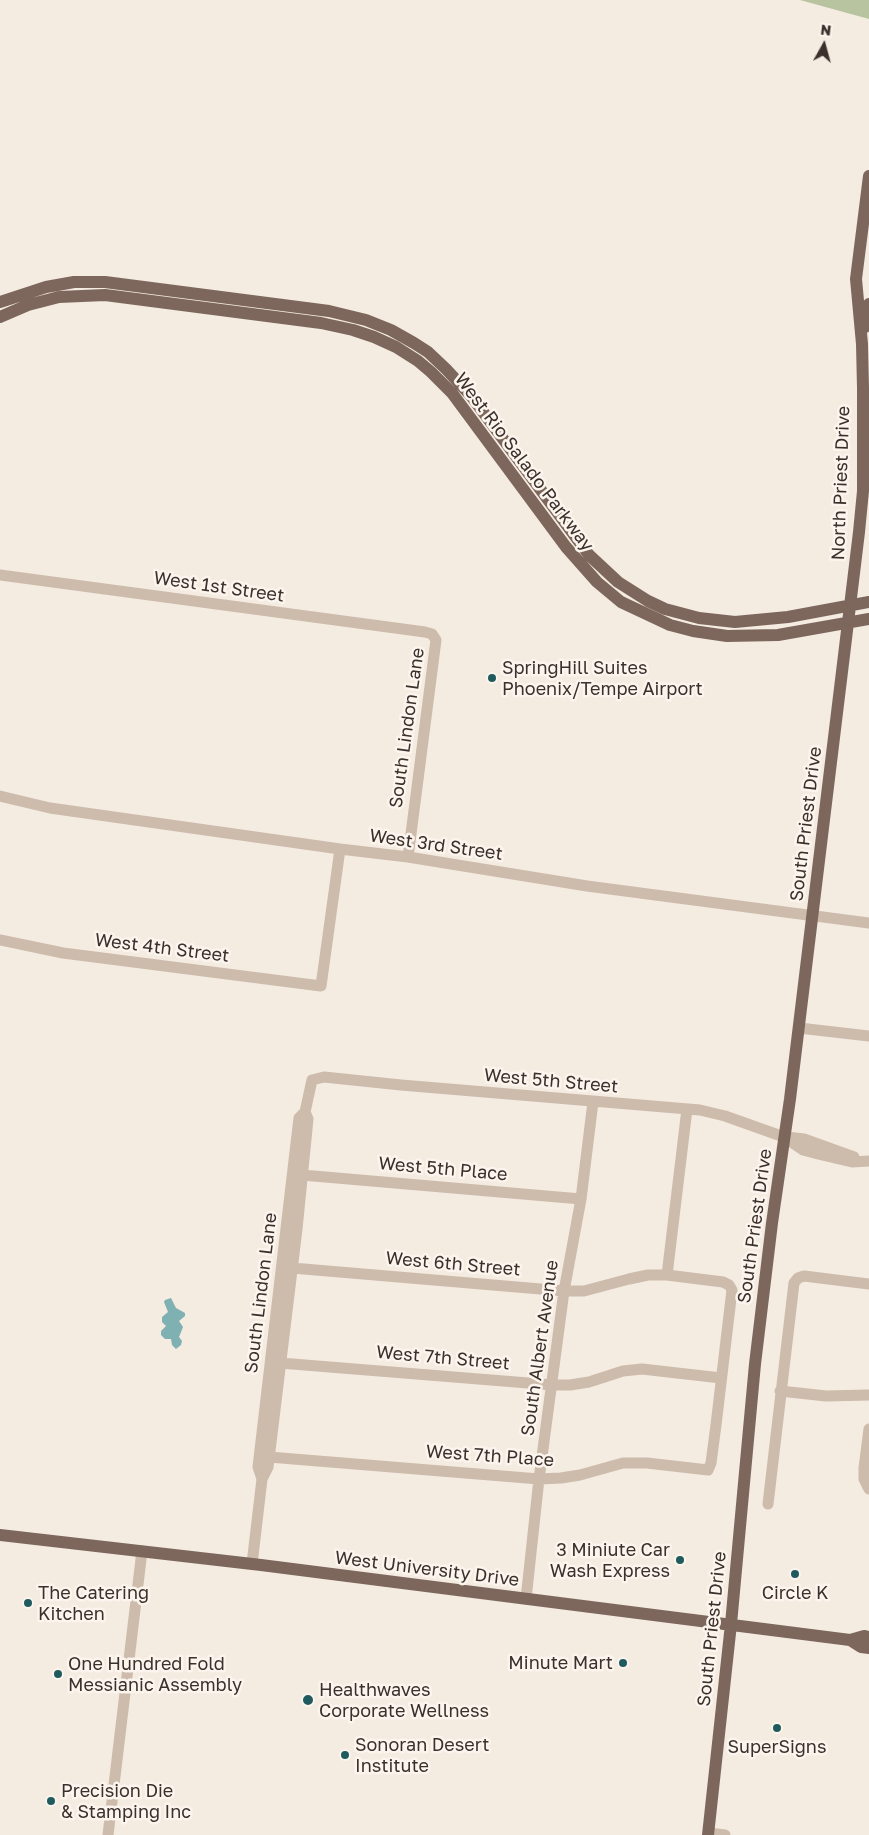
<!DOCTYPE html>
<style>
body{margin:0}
#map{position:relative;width:869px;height:1835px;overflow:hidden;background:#f4ebe1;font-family:"Golos Text",sans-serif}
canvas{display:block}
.north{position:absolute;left:799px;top:20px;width:50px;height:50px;-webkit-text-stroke:4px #fbf5ee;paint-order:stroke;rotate:7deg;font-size:14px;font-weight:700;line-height:20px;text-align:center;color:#3b302b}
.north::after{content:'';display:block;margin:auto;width:18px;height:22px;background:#3b302b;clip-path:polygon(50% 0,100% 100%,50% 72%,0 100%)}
</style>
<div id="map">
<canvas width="869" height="1835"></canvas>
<div class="north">N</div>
</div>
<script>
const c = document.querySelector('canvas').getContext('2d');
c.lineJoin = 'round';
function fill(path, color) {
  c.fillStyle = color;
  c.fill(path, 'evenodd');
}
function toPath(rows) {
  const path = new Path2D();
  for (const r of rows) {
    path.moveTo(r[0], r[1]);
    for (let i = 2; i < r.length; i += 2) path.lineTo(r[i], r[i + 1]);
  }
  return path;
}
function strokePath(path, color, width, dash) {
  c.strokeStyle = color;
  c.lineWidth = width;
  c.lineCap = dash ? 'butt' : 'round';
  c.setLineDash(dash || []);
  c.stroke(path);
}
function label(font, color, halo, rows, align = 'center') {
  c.font = font + ' "Golos Text",sans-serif';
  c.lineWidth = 5;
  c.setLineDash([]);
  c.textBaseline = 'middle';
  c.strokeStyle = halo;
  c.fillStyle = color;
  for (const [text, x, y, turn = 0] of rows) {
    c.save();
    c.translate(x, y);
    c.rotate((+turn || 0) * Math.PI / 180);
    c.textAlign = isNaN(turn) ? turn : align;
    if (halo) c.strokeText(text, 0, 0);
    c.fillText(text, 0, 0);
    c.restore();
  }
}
fill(toPath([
 [800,0,869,0,869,19]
]), '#b8c4a0');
fill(toPath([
 [171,1298,176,1308,185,1313,185,1316,179,1321,183,1327,179,1337,182,1341,181,1345,176,1349,172,1345,171,1339,165,1339,161,1335,161,1331,166,1326,162,1322,162,1317,168,1312,164,1302,165,1300]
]), '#7fb0b2');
strokePath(toPath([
 [0,575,425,632,432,634,436,640,408,857],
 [0,796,50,808,340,849,408,857,587,886,869,923],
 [0,940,63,953,321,986,340,849],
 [799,1028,869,1036],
 [786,1137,804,1139,854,1157],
 [300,1180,302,1175,581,1199],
 [667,1275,687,1109],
 [272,1380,280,1363,553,1385,570,1385,589,1382,623,1371,642,1369,721,1378],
 [780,1391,826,1396,869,1395],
 [869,1429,864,1468,864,1479,869,1489],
 [269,1457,539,1479,561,1478,580,1475,623,1463,647,1463,708,1470,711,1463,716,1425,732,1290,729,1285,723,1282,667,1275,648,1275,629,1279,584,1291,564,1291,292,1268,279,1293],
 [262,1479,258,1467,299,1118,305,1112,312,1080,324,1077,401,1085,700,1110,725,1116,784,1137,803,1150,818,1154,852,1162,869,1161],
 [768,1504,794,1283,798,1278,804,1276,869,1284],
 [252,1564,262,1479,268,1467,297,1229,308,1119,305,1112],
 [526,1599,539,1479,564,1291,581,1199,593,1102],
 [709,1833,725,1835],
 [108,1835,142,1551]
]), '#cdbbac', 11);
strokePath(toPath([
 [0,302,46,287,74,282,105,282,329,311,366,320,391,330,414,343,428,352,446,369,472,397,589,555,618,582,648,601,665,609,699,618,735,622,788,617,869,602],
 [0,317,28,305,59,297,105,295,321,323,353,330,374,337,396,347,418,361,431,372,452,393,566,547,597,582,621,602,670,625,693,631,727,636,778,635,869,619],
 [865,327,869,304],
 [0,1535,261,1565,850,1640,864,1636,869,1637],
 [850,1640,861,1647,869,1648],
 [708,1835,731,1624,755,1364,772,1223,790,1099,859,532,863,491,863,388,862,344,856,279,869,176]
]), '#7d675c', 12);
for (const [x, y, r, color] of [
 [492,678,5,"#1f5a5e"],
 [680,1560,5,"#1f5a5e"],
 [795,1574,5,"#1f5a5e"],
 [28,1603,5,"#1f5a5e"],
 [623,1663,5,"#1f5a5e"],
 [58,1674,5,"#1f5a5e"],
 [308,1700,6,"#1f5a5e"],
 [777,1728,5,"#1f5a5e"],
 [345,1755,5,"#1f5a5e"],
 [51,1801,5,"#1f5a5e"]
]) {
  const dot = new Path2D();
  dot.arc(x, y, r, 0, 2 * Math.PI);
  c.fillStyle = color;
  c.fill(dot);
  strokePath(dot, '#fbf5ee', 2);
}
label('18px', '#3b302b', '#fbf5ee', [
 ["West Rio Salado Parkway",524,462,53],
 ["North Priest Drive",841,483,-88],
 ["West 1st Street",219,587,8],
 ["South Lindon Lane",407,728,-82],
 ["South Priest Drive",806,824,-83],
 ["West 3rd Street",436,845,8],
 ["West 4th Street",162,948,7],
 ["West 5th Street",551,1081,5],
 ["West 5th Place",443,1169,5],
 ["South Priest Drive",755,1226,-82],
 ["West 6th Street",453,1264,5],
 ["South Lindon Lane",261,1293,-83],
 ["South Albert Avenue",540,1348,-82],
 ["West 7th Street",443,1358,5],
 ["West 7th Place",490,1456,4],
 ["West University Drive",427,1569,7],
 ["South Priest Drive",712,1629,-84]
]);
label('18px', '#3b302b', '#fbf5ee', [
 ["SpringHill Suites",502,668],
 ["Phoenix/Tempe Airport",502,689],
 ["3 Miniute Car",670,1550,"right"],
 ["Wash Express",670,1571,"right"],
 ["The Catering",38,1593],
 ["Kitchen",38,1614],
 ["Circle K",795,1593,"center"],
 ["Minute Mart",613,1663,"right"],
 ["One Hundred Fold",68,1664],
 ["Messianic Assembly",68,1685],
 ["Healthwaves",319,1690],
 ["Corporate Wellness",319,1711],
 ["Sonoran Desert",355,1745],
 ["Institute",355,1766],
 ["SuperSigns",777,1747,"center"],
 ["Precision Die",61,1791],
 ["& Stamping Inc",61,1812]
], 'left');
</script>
